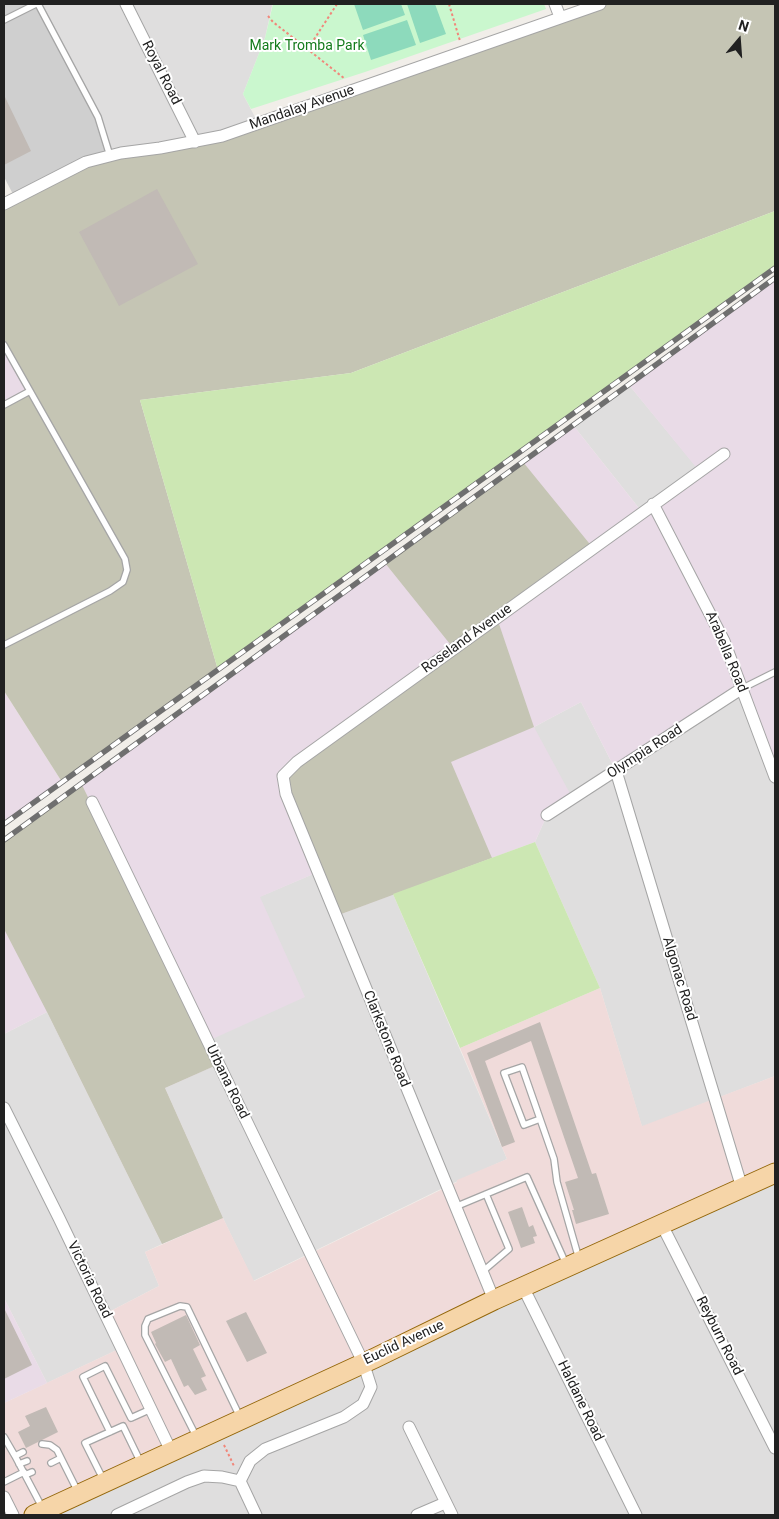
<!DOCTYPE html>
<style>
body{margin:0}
#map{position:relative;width:779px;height:1519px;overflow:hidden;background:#f1eee9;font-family:Roboto,sans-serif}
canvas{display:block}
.frame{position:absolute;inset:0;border:5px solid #212121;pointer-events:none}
.north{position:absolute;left:714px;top:15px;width:50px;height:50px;-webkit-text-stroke:4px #fff;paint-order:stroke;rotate:18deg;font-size:14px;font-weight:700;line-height:20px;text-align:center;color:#212121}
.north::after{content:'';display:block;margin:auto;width:18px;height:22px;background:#212121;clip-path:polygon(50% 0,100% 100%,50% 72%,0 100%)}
</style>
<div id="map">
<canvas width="779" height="1519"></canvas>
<div class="frame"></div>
<div class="north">N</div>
</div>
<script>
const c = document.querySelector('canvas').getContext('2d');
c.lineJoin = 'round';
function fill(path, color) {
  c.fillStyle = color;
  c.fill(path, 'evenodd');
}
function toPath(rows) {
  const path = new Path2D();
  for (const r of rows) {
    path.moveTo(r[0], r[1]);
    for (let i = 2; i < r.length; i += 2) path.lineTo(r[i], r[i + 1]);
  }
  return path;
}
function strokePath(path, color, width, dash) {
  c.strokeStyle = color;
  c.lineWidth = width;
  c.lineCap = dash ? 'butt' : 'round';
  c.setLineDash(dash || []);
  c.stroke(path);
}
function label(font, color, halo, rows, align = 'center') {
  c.font = font + ' Roboto,sans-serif';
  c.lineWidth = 4;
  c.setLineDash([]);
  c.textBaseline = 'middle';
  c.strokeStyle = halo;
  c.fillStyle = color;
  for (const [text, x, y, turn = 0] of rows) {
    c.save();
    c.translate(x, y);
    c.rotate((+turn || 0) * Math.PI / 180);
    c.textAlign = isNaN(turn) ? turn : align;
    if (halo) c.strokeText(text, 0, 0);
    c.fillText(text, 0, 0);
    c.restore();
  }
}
fill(toPath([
 [38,4,271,4,272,6,265,38,243,94,258,123,110,156],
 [629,385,700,471,642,512,573,425],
 [741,689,775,777,775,1076,642,1127,600,988,535,842,547,815,534,727,581,702,616,771],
 [318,872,336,916,393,894,507,1159,447,1186,253,1281,223,1218,165,1088,218,1064,208,1041,259,897],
 [47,1012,162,1244,145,1252,159,1286,105,1314,121,1348,47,1383,4,1298,4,1034],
 [775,1173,775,1515,34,1515]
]), '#dfdede');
fill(toPath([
 [600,988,642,1126,775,1076,775,1173,34,1515,4,1515,4,1403,121,1348,105,1314,159,1286,145,1252,223,1218,254,1281,457,1182,457,1180,507,1159,460,1048]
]), '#f0dbda');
fill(toPath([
 [775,278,775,777,741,689,616,771,581,702,534,727,573,799,547,815,535,842,336,916,318,872,260,897,305,997,208,1041,219,1064,165,1088,223,1218,162,1244,47,1012,4,1034,4,840,573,425,642,512,699,471,629,385],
 [4,345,30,391,4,405],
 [4,691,62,782,4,824],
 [4,1298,47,1383,4,1403]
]), '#e9dbe7');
fill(toPath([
 [4,4,38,4,98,117,110,156,15,198,4,177]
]), '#cfcfcf');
fill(toPath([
 [600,4,775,4,775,211,351,373,140,400,218,670,62,782,4,691,4,405,29,391,4,345,4,204,86,162,195,142],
 [523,462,593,548,497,618,534,727,451,762,492,858,336,916,283,776,454,649,385,563],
 [82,785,219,1064,165,1088,223,1218,162,1244,47,1012,4,929,4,840]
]), '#c5c5b4');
fill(toPath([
 [775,211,775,268,218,670,140,400,351,373],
 [535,842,600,988,460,1048,393,894]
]), '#cce7b3');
fill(toPath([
 [273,4,544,4,546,9,365,72,251,109,243,94,265,38]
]), '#caf7ce');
fill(toPath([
 [354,4,401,4,405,15,363,30],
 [407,4,435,4,446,34,420,43],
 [407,20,416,45,371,60,363,35]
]), '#8ddabc');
fill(toPath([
 [4,95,31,151,4,165],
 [157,189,198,264,119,306,79,232],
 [540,1022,592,1174,596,1173,609,1214,576,1224,572,1210,574,1210,565,1182,578,1178,531,1041,485,1061,515,1142,502,1147,467,1053],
 [522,1207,529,1227,533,1225,537,1236,533,1237,535,1243,521,1248,508,1212],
 [4,1308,32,1365,4,1379],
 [246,1312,267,1353,247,1362,226,1321],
 [186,1315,200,1345,193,1349,206,1376,201,1378,207,1390,195,1395,188,1385,184,1387,171,1359,165,1362,155,1344,156,1343,151,1332],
 [46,1407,58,1432,26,1448,18,1432,30,1426,25,1416]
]), '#c1bab5');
const service = toPath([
 [38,4,98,117,110,156],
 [4,20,36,4],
 [4,345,125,559,127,570,123,582,110,591,4,645],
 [4,405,30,391],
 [741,689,775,672],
 [540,1119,524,1125,504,1073,522,1067,554,1159,557,1182,579,1259],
 [455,1207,527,1177,566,1264],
 [482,1272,509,1249,486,1194],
 [110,1432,83,1377,105,1366,131,1418,151,1409],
 [4,1437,15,1456,23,1452],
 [197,1438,145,1335,145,1326,148,1319,180,1306,187,1307,240,1417],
 [42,1444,50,1445,57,1450,78,1492],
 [15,1456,43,1509],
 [51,1463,61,1458],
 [19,1464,27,1461],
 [25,1475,32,1472],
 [103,1479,85,1443,123,1426,141,1463],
 [4,1482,24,1472]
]);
const minor = toPath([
 [126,4,195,142],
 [555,4,560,17],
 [4,204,86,162,121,153,160,148,222,136,600,4],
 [653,504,724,641,775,777],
 [616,771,742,1188],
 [92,802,363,1362,371,1387,363,1404,344,1417,265,1449,250,1461,240,1481,256,1515],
 [547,815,741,689],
 [4,1108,59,1218,172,1453],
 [662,1225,775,1448],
 [523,1287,636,1515],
 [494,1300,286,794,283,776,297,762,724,454],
 [409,1427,452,1515],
 [4,1497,13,1515],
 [117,1515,187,1482,204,1476,222,1477,240,1481],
 [417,1515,445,1503]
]);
const primary = toPath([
 [34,1515,375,1358,494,1300,775,1173]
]);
strokePath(service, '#a5a5a5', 8);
strokePath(minor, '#a5a5a5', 13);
strokePath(primary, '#94670a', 21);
strokePath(toPath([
 [337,4,313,41,310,51,345,79],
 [449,4,460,41],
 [268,16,273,22,310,51],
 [224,1445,234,1466]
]), '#f1867a', 2, [2.5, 2.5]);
strokePath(service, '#fff', 5.5);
strokePath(minor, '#fff', 11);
strokePath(primary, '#f6d5a8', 19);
const rail = toPath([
 [4,824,775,268],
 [4,840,775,278]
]);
strokePath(rail, '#6f6f6f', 5.5);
strokePath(rail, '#fff', 4, [11]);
label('14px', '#147b1c', '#fff', [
 ["Mark Tromba Park",307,46]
]);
label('14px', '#212121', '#fff', [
 ["Royal Road",161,73,63],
 ["Mandalay Avenue",302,108,-19],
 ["Roseland Avenue",467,639,-36],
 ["Arabella Road",726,652,67],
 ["Olympia Road",645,752,-33],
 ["Algonac Road",679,979,73],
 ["Clarkstone Road",386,1039,68],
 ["Urbana Road",227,1082,64],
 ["Victoria Road",89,1280,64],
 ["Reyburn Road",719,1336,63],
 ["Euclid Avenue",404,1343,-25],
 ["Haldane Road",580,1401,64]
]);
</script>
